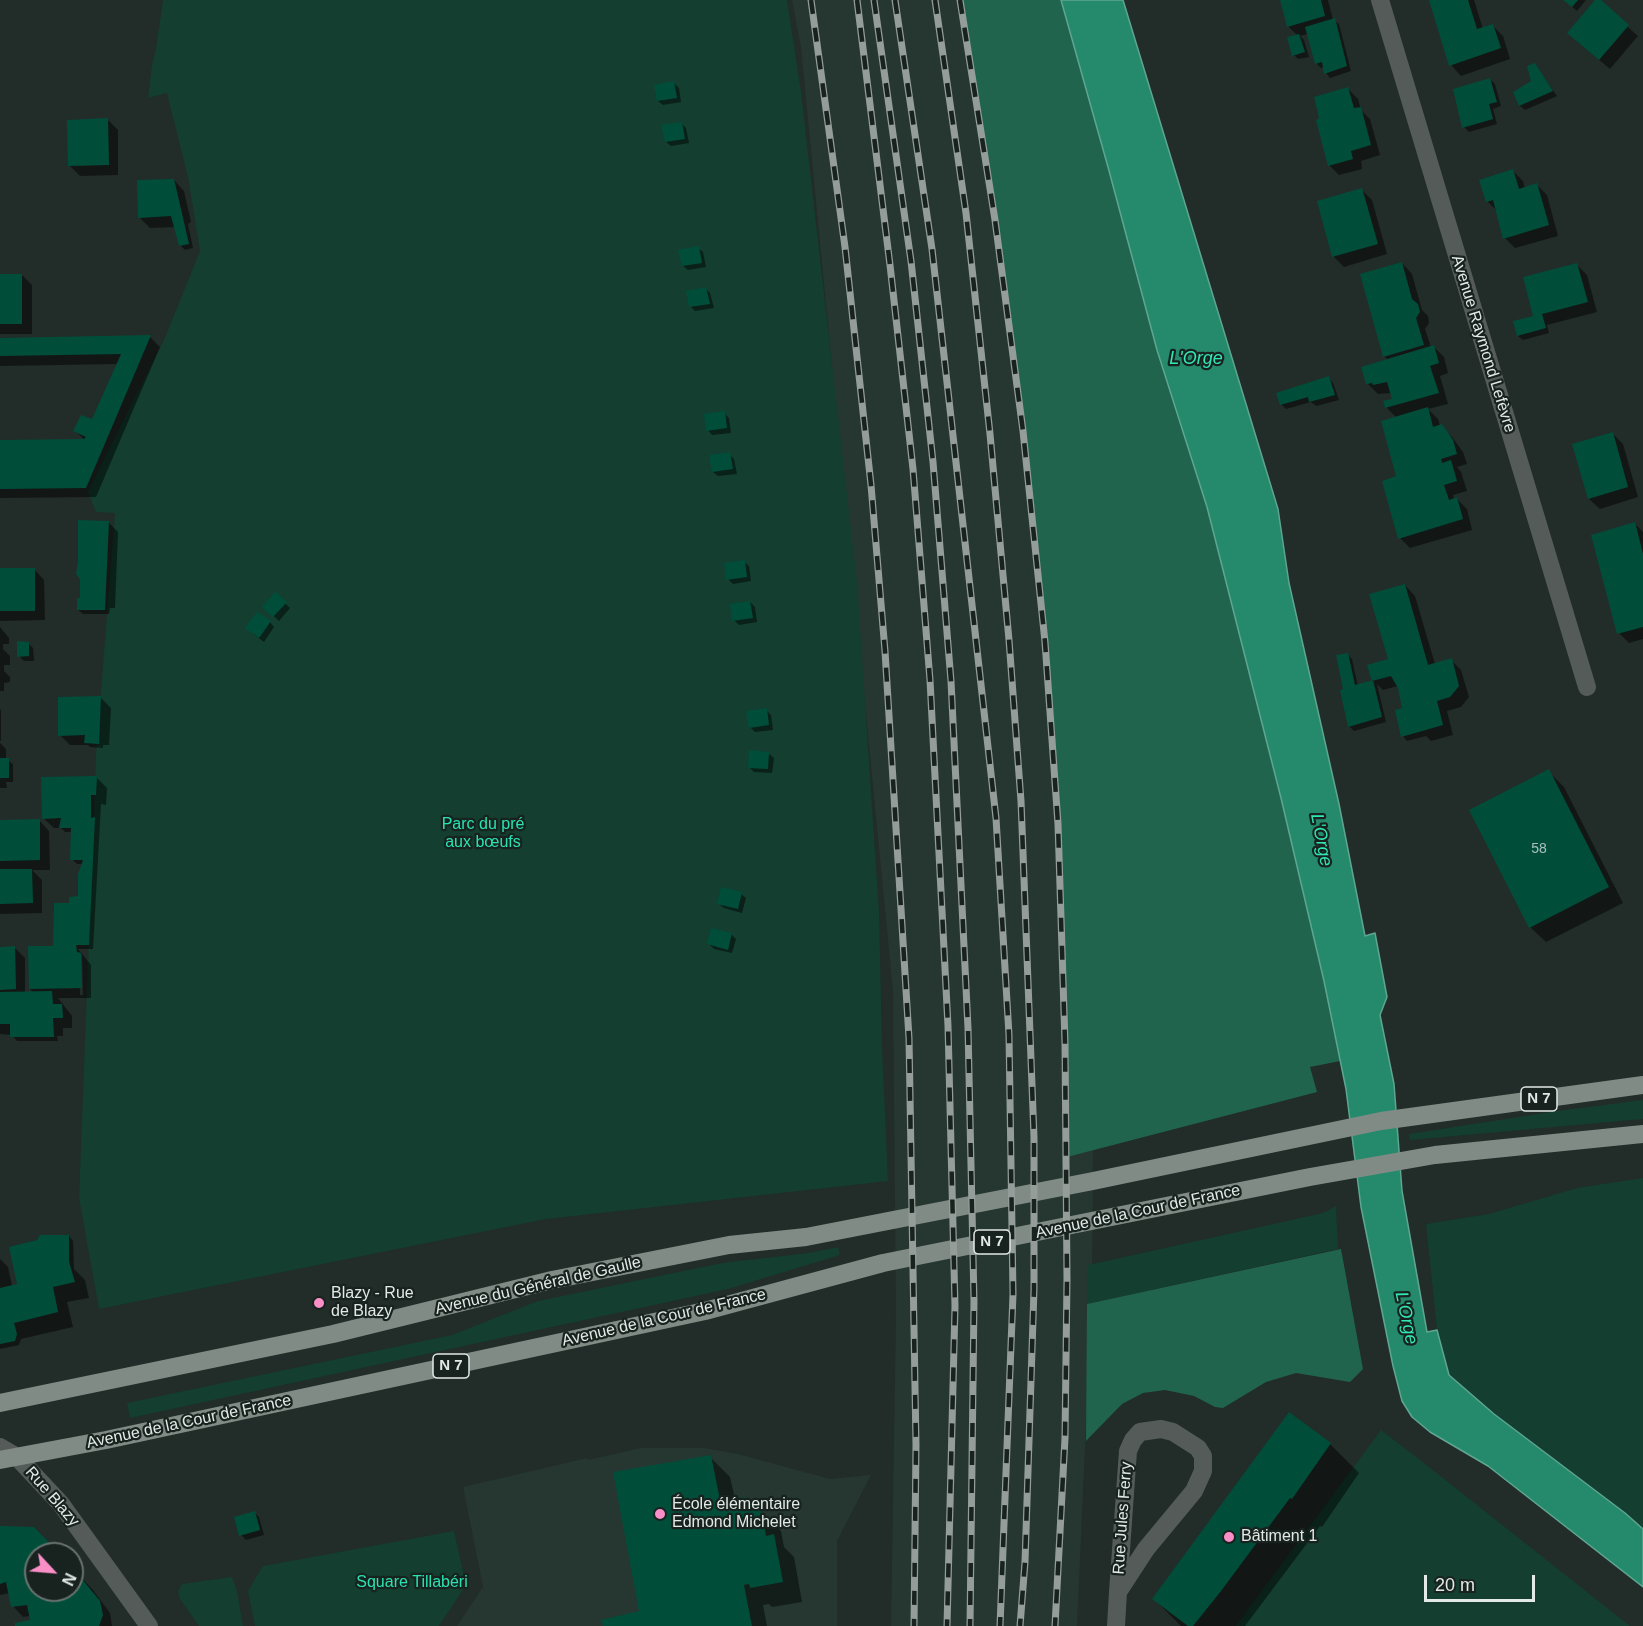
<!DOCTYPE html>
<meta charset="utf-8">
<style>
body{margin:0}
#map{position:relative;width:1643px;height:1626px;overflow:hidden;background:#222c28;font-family:Helvetica,sans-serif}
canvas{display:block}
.north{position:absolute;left:24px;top:1542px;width:60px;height:60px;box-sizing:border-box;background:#18231f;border:2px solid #69726f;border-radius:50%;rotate:116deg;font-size:16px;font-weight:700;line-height:24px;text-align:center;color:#e2e9e6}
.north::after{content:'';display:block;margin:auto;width:21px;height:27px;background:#fa8fc7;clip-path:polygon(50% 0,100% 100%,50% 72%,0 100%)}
.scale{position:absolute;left:1424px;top:1575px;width:111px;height:27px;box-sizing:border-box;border:3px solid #e2e9e6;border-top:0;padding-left:8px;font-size:18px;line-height:21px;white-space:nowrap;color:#e2e9e6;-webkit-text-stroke:4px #18231f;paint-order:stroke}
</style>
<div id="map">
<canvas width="1643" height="1626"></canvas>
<div class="north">N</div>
<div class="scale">20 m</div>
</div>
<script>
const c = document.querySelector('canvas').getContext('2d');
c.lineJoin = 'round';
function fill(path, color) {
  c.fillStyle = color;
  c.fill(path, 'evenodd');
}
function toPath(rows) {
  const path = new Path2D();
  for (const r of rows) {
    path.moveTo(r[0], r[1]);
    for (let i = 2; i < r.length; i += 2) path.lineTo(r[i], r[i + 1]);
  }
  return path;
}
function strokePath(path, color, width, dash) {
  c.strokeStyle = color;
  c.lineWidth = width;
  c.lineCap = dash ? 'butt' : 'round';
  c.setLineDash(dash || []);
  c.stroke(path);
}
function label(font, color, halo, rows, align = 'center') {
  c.font = font + ' Helvetica,sans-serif';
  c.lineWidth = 4.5;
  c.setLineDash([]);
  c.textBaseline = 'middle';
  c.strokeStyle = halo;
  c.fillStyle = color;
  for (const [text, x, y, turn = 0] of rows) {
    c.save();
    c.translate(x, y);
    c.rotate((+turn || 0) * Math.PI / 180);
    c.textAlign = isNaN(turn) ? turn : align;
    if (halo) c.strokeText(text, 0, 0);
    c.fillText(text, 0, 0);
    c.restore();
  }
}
fill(toPath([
 [792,0,982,0,993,63,1093,1148,1092,1294,1077,1626,891,1626,896,1315,893,991,801,47],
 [641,1448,704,1448,738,1454,830,1479,871,1475,837,1541,837,1626,457,1626,483,1587,463,1487,587,1458,588,1460]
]), '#253730');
fill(toPath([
 [163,0,787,0,801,92,857,583,879,911,882,1047,888,1181,546,1219,99,1309,79,1198,96,755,115,513,96,512,88,492,164,340,200,251,188,177,167,93,148,98,152,65,156,49],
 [1643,1100,1643,1119,1410,1140,1409,1134,1557,1111],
 [1643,1178,1643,1529,1625,1513,1494,1414,1448,1375,1437,1330,1426,1224,1489,1214,1577,1188],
 [1336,1206,1338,1249,1087,1304,1088,1265,1323,1213],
 [838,1247,840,1255,728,1289,130,1418,127,1403,452,1335,538,1301,722,1263,808,1253],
 [1381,1430,1424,1463,1630,1626,1236,1626],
 [454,1531,466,1585,439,1626,255,1626,248,1591,263,1566],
 [232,1577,237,1591,243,1626,199,1626,180,1599,178,1592,182,1584]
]), '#133e30');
fill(toPath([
 [960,0,1061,0,1108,167,1157,350,1207,507,1281,798,1324,981,1340,1061,1310,1067,1317,1092,1067,1157,1058,824,1045,642,1023,431,995,220],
 [1341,1249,1363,1369,1350,1382,1296,1373,1266,1382,1223,1408,1215,1407,1194,1396,1165,1390,1143,1393,1122,1404,1086,1441,1087,1304]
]), '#20644e');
const water = toPath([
 [1061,0,1123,0,1278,509,1289,583,1339,804,1365,936,1375,933,1387,997,1380,1015,1394,1084,1402,1191,1427,1332,1437,1330,1449,1375,1494,1414,1625,1513,1643,1529,1643,1587,1488,1466,1430,1432,1412,1417,1402,1401,1393,1366,1361,1207,1346,1089,1324,981,1281,798,1207,507,1157,350,1108,167,1061,0]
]);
fill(water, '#258a6c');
strokePath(water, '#5ea691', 1.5);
fill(toPath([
 [1281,0,1328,0,1333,20,1339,24,1351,71,1330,78,1326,73,1324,67,1321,68,1316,63,1308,34,1300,36,1304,40,1309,57,1298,59,1294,55,1298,36,1288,26],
 [1431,0,1474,0,1483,29,1493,26,1503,36,1510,59,1461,76,1451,65],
 [1564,0,1586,0,1577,11],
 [1597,0,1638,36,1610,69,1579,43],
 [1535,65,1557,96,1525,110,1520,106,1514,92,1533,82],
 [1490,79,1495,84,1501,106,1493,109,1497,124,1469,132,1464,127],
 [674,83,679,88,681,102,663,105,658,101],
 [1348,89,1358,99,1361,110,1370,119,1380,155,1361,161,1362,169,1339,175,1329,165],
 [108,120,118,130,118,175,80,176,70,166],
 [681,123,686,128,689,143,671,146,666,142],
 [1512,170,1523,181,1525,189,1537,185,1547,195,1558,236,1515,248,1505,238,1498,212,1487,201],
 [174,180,184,191,191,222,188,224,193,248,185,250,181,246,176,227,150,228,139,217],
 [1361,189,1372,200,1387,254,1344,267,1333,256],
 [698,248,703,252,706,267,688,270,683,266],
 [1402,263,1412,274,1422,310,1428,316,1429,323,1425,329,1431,347,1433,346,1444,357,1448,373,1440,376,1448,404,1428,409,1438,419,1440,426,1452,437,1463,452,1467,464,1457,467,1461,472,1467,491,1453,495,1455,500,1457,499,1467,509,1472,530,1410,548,1400,538,1397,418,1386,407,1394,400,1392,393,1378,394,1368,384,1388,360,1384,356],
 [1577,265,1587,275,1597,312,1547,325,1549,333,1523,340,1518,336,1536,317],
 [22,275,32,285,32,334,0,334,0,276],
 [706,289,710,293,714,308,695,311,690,306],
 [150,337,160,347,96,497,0,498,0,442,85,440,75,431,93,421,118,364,0,366,0,340],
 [1329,378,1333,383,1339,400,1316,406,1311,402,1286,409,1281,404],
 [724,413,729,418,731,433,712,435,708,430],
 [1613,434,1623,444,1638,497,1600,509,1589,499,1574,445],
 [729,454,734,459,737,474,718,476,713,472],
 [108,522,118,532,115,608,110,608,109,614,83,614,78,610,84,600],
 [1635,524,1643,532,1643,639,1629,643,1619,633],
 [744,562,749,566,751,581,733,584,728,579],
 [34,569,44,580,45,620,0,621,0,570],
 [1405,585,1415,596,1435,664,1451,660,1461,670,1469,697,1461,707,1447,711,1453,735,1431,741,1426,736,1407,741,1403,736,1404,709,1398,686,1383,690,1377,684,1386,722,1354,731,1349,726,1345,690,1348,655,1352,659,1358,686,1373,682,1369,666,1390,660],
 [275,594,290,608,279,621,264,607],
 [750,602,755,607,757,622,739,625,734,620],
 [270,622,274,627,264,642,252,633],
 [0,627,9,638,9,644,3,644,3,649,10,656,10,665,4,665,4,671,10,677,10,682,4,683,4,691,0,691],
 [28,643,33,648,34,661,24,661,19,656],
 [101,698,111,708,109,745,103,745,103,748,90,747,88,745,70,745,60,735],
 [0,709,1,710,1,741,0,741],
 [766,710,771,715,773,730,755,732,750,727],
 [0,743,6,749,6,759,13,764,13,782,6,782,7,788,0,788],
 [769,754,774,758,772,773,754,772,749,767],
 [1548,771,1564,787,1623,903,1546,942,1530,927],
 [97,778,107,788,106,805,101,804,93,949,78,949,91,965,91,998,58,998,72,1016,72,1028,63,1028,63,1036,57,1036,58,1041,17,1041,12,1035,0,1034,0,948,15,948,25,958,25,993,34,993,30,989,56,947,70,905,80,898,83,864,77,864,72,859,72,832,65,832,61,828,54,828,43,818],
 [79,955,82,955,83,995,80,995],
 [39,820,49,831,50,870,32,870,42,880,42,913,0,914,0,821],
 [741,894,746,898,742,913,724,908,719,904],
 [731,934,736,939,732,953,714,949,709,944],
 [69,1236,73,1241,74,1269,85,1280,89,1298,67,1302,73,1327,21,1339,19,1345,0,1349,0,1259,8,1267,12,1286,19,1285],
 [1330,1444,1359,1473,1322,1527,1320,1526,1245,1626,1181,1626,1154,1599],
 [710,1457,730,1477,735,1499,745,1498,781,1531,784,1547,794,1557,802,1602,772,1607,769,1604,763,1605,767,1626,604,1626,641,1612],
 [255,1513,259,1517,264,1535,246,1540,241,1535],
 [0,1528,58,1554,36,1554,36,1590,72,1590,72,1568,93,1590,110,1613,112,1626,17,1626,32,1621,30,1616,23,1617,13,1606,10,1593,0,1595]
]), '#0007');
fill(toPath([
 [1280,0,1321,0,1325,16,1287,27],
 [1429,0,1468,0,1477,29,1493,24,1501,48,1449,66],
 [1563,0,1578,0,1572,7],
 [1595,0,1601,0,1629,25,1599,60,1567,33],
 [1335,18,1347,66,1324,74,1322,62,1315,64,1305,27],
 [1299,34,1305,52,1292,56,1287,37],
 [1535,63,1553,91,1519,106,1513,92,1531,81,1527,66],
 [1490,78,1497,102,1489,104,1493,119,1462,128,1453,89],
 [674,81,677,98,657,101,654,85],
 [1348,87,1354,108,1361,107,1371,145,1351,151,1353,159,1328,166,1316,120,1319,118,1314,97],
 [108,118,109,165,68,166,67,120],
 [682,122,685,139,665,142,661,125],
 [1513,169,1519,189,1537,183,1549,225,1503,239,1493,200,1486,202,1479,180],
 [174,179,189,244,179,246,171,216,138,218,137,180],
 [1362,188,1378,244,1332,257,1317,201],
 [699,246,702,263,682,266,678,250],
 [1402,262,1412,299,1418,304,1420,312,1416,318,1424,345,1383,357,1360,274],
 [1577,263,1588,302,1542,314,1546,328,1517,336,1513,321,1533,316,1523,277],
 [0,274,22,274,22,324,0,324],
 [706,287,710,304,689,307,686,291],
 [151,335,86,488,0,489,0,440,84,439,86,437,73,431,81,415,92,419,121,354,0,356,0,338],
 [1434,345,1439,363,1430,366,1439,393,1385,408,1383,401,1392,399,1387,382,1373,385,1372,383,1366,384,1361,367],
 [1329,376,1335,395,1309,402,1308,397,1280,405,1276,393],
 [1428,407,1433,427,1442,424,1453,440,1457,454,1441,459,1442,463,1451,460,1457,481,1444,485,1449,500,1457,497,1463,519,1398,539,1382,481,1396,476,1381,421],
 [725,411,727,428,706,431,704,414],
 [1613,432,1628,487,1588,499,1572,444],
 [730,452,733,469,712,472,709,455],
 [78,520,109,521,105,610,77,610,77,598,80,598,80,579,76,574,78,562],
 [1635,522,1643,554,1643,627,1617,634,1591,535],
 [745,560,747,577,726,580,724,563],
 [0,568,35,568,35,611,0,611],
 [1405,584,1428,665,1452,658,1459,686,1450,697,1437,701,1443,725,1401,737,1395,710,1402,708,1398,688,1391,676,1372,681,1367,665,1388,659,1369,594],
 [275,592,287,602,273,617,262,607],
 [750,601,753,618,732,621,730,604],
 [257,612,271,621,259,638,245,628],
 [17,641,29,642,29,656,17,657],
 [1348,653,1355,685,1373,680,1382,717,1348,727,1340,690,1343,689,1336,655],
 [101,696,99,744,84,743,85,735,58,736,58,697],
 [767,708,769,725,749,728,746,711],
 [749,750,769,752,768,769,748,768],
 [0,758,9,758,9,778,0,778],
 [1549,769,1609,887,1529,928,1469,810],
 [97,776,96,795,91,795,91,818,95,817,89,945,76,945,77,952,81,953,82,988,29,989,28,946,53,946,54,903,69,903,69,897,78,896,78,874,83,860,70,860,71,828,59,828,61,818,42,819,41,777],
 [40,819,40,860,0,861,0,820],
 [0,869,32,869,33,903,0,904],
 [721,887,742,892,738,909,717,904],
 [711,928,732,933,728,950,707,944],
 [15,946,16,989,0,990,0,947],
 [52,991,53,1004,62,1004,63,1018,53,1018,54,1037,10,1037,10,1024,0,1024,0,992],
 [40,1235,69,1235,69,1262,75,1282,53,1287,58,1312,14,1323,17,1334,15,1341,0,1344,0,1288,17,1284,9,1247,37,1240],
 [1289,1412,1331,1443,1292,1499,1290,1498,1221,1591,1193,1626,1188,1626,1152,1599],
 [711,1455,720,1500,745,1497,748,1511,761,1509,766,1536,774,1534,783,1582,750,1588,749,1584,744,1585,752,1626,603,1626,601,1620,639,1611,613,1472],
 [255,1511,260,1530,239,1536,234,1517],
 [0,1526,34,1527,60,1554,36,1554,36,1590,72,1590,72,1567,100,1601,103,1615,99,1626,15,1626,15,1623,30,1620,27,1605,11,1607,6,1582,0,1584]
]), '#004e3a');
strokePath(toPath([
 [1380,0,1587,687],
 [0,1447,17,1457,61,1504,149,1626],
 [1116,1626,1118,1592,1128,1451,1133,1440,1140,1432,1161,1429,1173,1432,1198,1448,1203,1456,1203,1471,1194,1491,1146,1549,1118,1592]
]), '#555b58', 18);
strokePath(toPath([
 [0,1403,333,1334,552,1280,729,1245,806,1237,1093,1181,1381,1121,1643,1085],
 [0,1460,106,1440,705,1311,883,1263,1310,1177,1435,1155,1643,1134]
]), '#808b86', 18);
const rail = toPath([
 [811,0,845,247,871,485,885,651,909,1038,916,1445,914,1626],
 [857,0,890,265,913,469,930,680,948,1026,955,1306,947,1626],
 [874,0,911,261,933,462,951,681,968,1028,974,1301,970,1626],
 [895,0,932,249,996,818,1009,1035,1013,1294,1000,1626],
 [935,0,966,213,990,434,1009,640,1021,801,1034,1137,1034,1289,1025,1562,1020,1626],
 [960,0,995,220,1023,431,1045,642,1058,824,1065,1043,1067,1279,1065,1438,1055,1626]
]);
strokePath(rail, '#959d9a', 7);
strokePath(rail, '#18231f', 4.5, [14]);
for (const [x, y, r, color] of [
 [319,1303,6,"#fa8fc7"],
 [660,1514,6,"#fa8fc7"],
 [1229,1537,6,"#fa8fc7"]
]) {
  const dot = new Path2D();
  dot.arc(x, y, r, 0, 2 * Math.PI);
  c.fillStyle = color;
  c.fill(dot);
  strokePath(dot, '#18231f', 2);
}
label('14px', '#aac2bb', null, [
 ["58",1539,849]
]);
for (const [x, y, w] of [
 [1539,1099,36],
 [992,1242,36],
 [451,1366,36]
]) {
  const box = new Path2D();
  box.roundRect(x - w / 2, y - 12, w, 24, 4.5);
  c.fillStyle = '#18231f';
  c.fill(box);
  strokePath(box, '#e2e9e6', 1.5);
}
label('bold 15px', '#e2e9e6', null, [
 ["N 7",1539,1099],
 ["N 7",992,1242],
 ["N 7",451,1366]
]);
label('16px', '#e2e9e6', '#18231f', [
 ["Avenue Raymond Lefèvre",1483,344,73],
 ["Avenue de la Cour de France",1138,1212,-12],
 ["Avenue du Général de Gaulle",538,1286,-13],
 ["Avenue de la Cour de France",664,1318,-13],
 ["Avenue de la Cour de France",189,1422,-12],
 ["Rue Blazy",52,1497,49],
 ["Rue Jules Ferry",1123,1518,-86]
]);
label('16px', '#28e3b1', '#18231f', [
 ["Parc du pré",483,825],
 ["aux bœufs",483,843],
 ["Square Tillabéri",412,1583]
]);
label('16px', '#e2e9e6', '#18231f', [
 ["Blazy - Rue",331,1294],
 ["de Blazy",331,1312],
 ["École élémentaire",672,1505],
 ["Edmond Michelet",672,1523],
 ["Bâtiment 1",1241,1537]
], 'left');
label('italic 18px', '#31e7b5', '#18231f', [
 ["L'Orge",1196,359],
 ["L'Orge",1321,840,79],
 ["L'Orge",1406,1318,78]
]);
</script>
